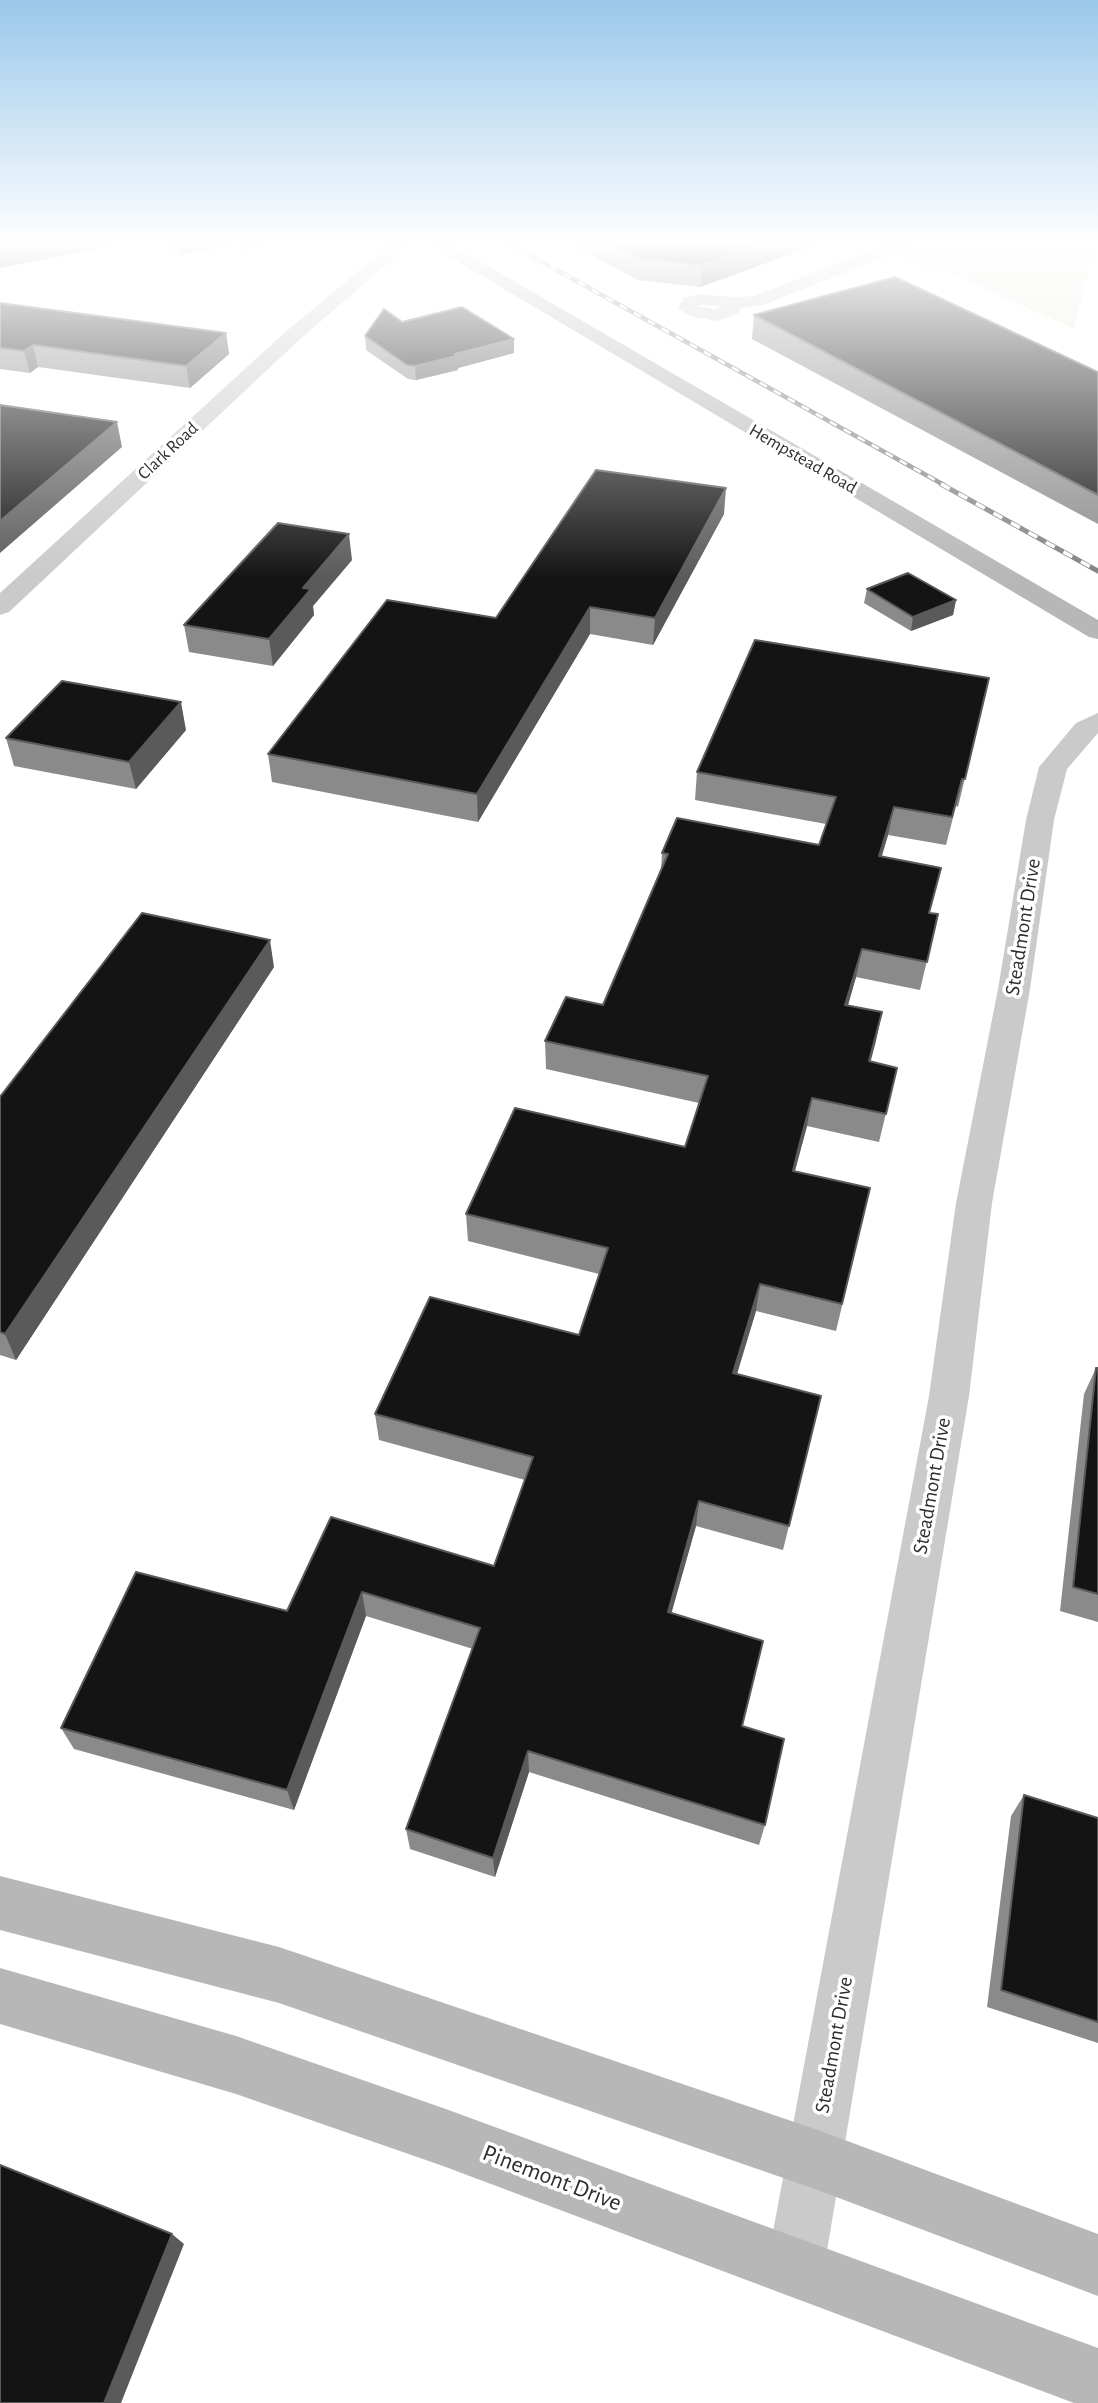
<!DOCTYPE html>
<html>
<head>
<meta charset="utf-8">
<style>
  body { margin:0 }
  canvas { display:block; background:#fff }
</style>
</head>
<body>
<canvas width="1098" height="2403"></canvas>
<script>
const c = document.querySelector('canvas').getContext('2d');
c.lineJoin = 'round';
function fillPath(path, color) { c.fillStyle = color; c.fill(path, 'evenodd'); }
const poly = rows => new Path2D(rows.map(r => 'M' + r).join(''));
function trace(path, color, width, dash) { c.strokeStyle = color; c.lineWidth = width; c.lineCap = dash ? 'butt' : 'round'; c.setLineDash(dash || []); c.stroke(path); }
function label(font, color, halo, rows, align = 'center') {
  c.font = font + ' "Alegreya Sans",sans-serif'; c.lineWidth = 7; c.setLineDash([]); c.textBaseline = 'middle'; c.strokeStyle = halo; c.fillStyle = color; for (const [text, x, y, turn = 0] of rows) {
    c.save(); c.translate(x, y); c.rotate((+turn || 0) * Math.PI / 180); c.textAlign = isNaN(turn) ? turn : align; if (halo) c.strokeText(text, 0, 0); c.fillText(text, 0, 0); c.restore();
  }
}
const green = poly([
  [916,243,1095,243,1074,329,947,271,938,273,894,255]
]);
const minor = poly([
  [889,243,911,243,909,247,763,305,742,308,738,313,723,319,716,321,690,316,678,308,683,298,699,294,733,297,754,296,889,243],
  [700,305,721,306,722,306,715,309,697,306,700,305],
  [1098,713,1098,733,1067,769,1054,820,1030,989,992,1203,969,1396,824,2269,816,2290,795,2298,774,2290,766,2269,929,1396,956,1203,998,989,1026,820,1039,767,1076,723,1098,713]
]);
const tertiary = poly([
  [392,243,411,243,297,342,9,612,0,615,0,593,283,334,392,243]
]);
const secondary = poly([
  [427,243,448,243,1098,620,1098,639,1089,637,427,243],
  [0,1876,279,1947,815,2129,1098,2234,1098,2296,815,2189,279,2003,0,1930,0,1876],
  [0,1968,236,2036,443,2108,1098,2348,1098,2403,1074,2403,443,2166,236,2094,0,2024,0,1968]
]);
const railFar1 = poly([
  [508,243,944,485]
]);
const rail = poly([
  [941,484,1098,571]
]);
const wall = poly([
  [163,243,276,243,244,250,234,244,182,255],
  [568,243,816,243,802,250,700,287,638,280],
  [0,303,226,333,229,354,190,388,38,367,30,373,0,369],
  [754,315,1098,372,1098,524,752,339],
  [402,322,514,353,458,368,458,370,416,380,408,379,366,350,365,336],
  [724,514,653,645,590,634,478,822,272,782,268,754,496,618],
  [352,560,313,606,314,615,273,666,189,652,184,625],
  [867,589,956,600,953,615,911,631,864,603],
  [989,678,958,807,956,806,946,845,888,835,882,856,930,913,938,914,920,990,856,977,848,1005,882,1012,870,1062,897,1068,879,1142,807,1126,795,1171,870,1188,836,1331,756,1311,737,1374,821,1396,783,1550,696,1526,671,1613,742,1726,765,1825,759,1845,529,1772,495,1877,410,1849,406,1829,473,1649,366,1616,294,1810,74,1749,61,1728,287,1611,331,1517,494,1566,525,1480,379,1440,375,1414,579,1335,599,1274,468,1241,466,1214,685,1147,699,1103,546,1069,545,1041,603,1005,661,871,662,853,819,845,826,824,695,800,697,772],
  [186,730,136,789,14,766,6,738],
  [274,967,16,1360,0,1355,0,1097],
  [1096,1368,1098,1368,1098,1622,1060,1611,1084,1394],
  [1024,1795,1098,1818,1098,2043,987,2007,1011,1816]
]);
const shadedWall = poly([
  [22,243,126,243,0,268,0,247],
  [180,243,234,243,234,244,182,255],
  [243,243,276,243,244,250],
  [764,243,816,243,802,250,700,287,702,265],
  [226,333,229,354,190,388,186,366],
  [514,339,514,353,458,368,458,370,416,380,415,366,455,354],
  [33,345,38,367,30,373,24,351],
  [117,422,122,447,0,553,0,521],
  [726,488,724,514,653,645,655,618],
  [349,534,352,560,313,606,314,615,273,666,269,639,303,588],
  [956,600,953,615,911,631,913,617],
  [590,607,590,634,478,822,477,794],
  [181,702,186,730,136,789,129,762],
  [894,807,888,835,873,884,879,856],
  [270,940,274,967,16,1360,5,1334],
  [862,949,856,977,840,1033,845,1005],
  [882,1012,876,1041,863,1090,869,1061],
  [812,1098,807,1126,794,1174,793,1171,799,1146],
  [760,1284,756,1311,729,1400,733,1373],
  [699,1501,696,1526,665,1636,668,1612],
  [362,1592,366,1616,294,1810,287,1790],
  [528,1751,529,1772,495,1877,493,1858],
  [172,2234,184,2244,121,2403,104,2403]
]);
const building = poly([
  [0,243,22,243,0,247,0,243],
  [610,243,764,243,702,265,639,258,610,243],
  [895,277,1098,372,1098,495,754,315,895,277],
  [0,303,226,333,186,366,33,345,24,351,0,348,0,303],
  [462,307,514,339,455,354,457,356,415,366,407,365,365,336,384,309,402,322,462,307],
  [0,405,117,422,0,521,0,405],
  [596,470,726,488,655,618,590,607,477,794,268,754,387,600,496,618,596,470],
  [278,523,349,534,303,588,311,589,269,639,184,625,278,523],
  [908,573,956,600,913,617,867,589,908,573],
  [755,640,989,678,965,779,962,779,952,817,894,807,879,856,941,868,929,913,938,914,927,962,862,949,845,1005,882,1012,869,1061,897,1068,886,1114,812,1098,799,1146,793,1171,870,1188,842,1304,760,1284,733,1373,821,1396,789,1526,699,1501,668,1612,763,1641,742,1726,784,1739,765,1825,528,1751,493,1858,406,1829,480,1628,362,1592,287,1790,61,1728,136,1572,287,1611,331,1517,494,1566,533,1457,375,1414,430,1297,579,1335,608,1248,466,1214,515,1108,685,1147,708,1076,545,1041,566,997,603,1005,668,854,662,853,677,818,819,845,836,797,697,772,755,640],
  [62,681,181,702,129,762,6,738,62,681],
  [142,913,270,940,5,1334,0,1332,0,1097,142,913],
  [1096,1368,1098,1368,1098,1594,1073,1587,1096,1368],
  [1024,1795,1098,1818,1098,2022,1001,1990,1024,1795],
  [0,2165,172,2234,104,2403,0,2403,0,2165]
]);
const farStreetnames = [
  ["Clark Road",168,451,-43],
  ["Hempstead Road",803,459,30]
];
const streetNames = [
  ["Steadmont Drive",1023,927,-81],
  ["Steadmont Drive",932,1486,-80],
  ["Steadmont Drive",834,2045,-80]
];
const nearStreetnames = [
  ["Pinemont Drive",552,2178,21]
];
fillPath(green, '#e7ebda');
fillPath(minor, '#cacaca');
fillPath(tertiary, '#cacaca');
fillPath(secondary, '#b7b7b7');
trace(railFar1, '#828282', 4.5);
trace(rail, '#828282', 5);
trace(railFar1, '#fff', 2.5, [8]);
trace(rail, '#fff', 3.5, [10]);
fillPath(wall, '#8a8a8a');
fillPath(shadedWall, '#5a5a5a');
fillPath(building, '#141414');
trace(building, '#5a5a5a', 2);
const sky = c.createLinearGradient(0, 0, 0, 579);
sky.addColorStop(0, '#9ac8ea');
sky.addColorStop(0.42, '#fff');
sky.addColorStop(1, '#ffffff00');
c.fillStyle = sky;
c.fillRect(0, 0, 1098, 579);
label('18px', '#2d2d2d', '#fff', farStreetnames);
label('21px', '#2d2d2d', '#fff', streetNames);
label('24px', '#2d2d2d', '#fff', nearStreetnames);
</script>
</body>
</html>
